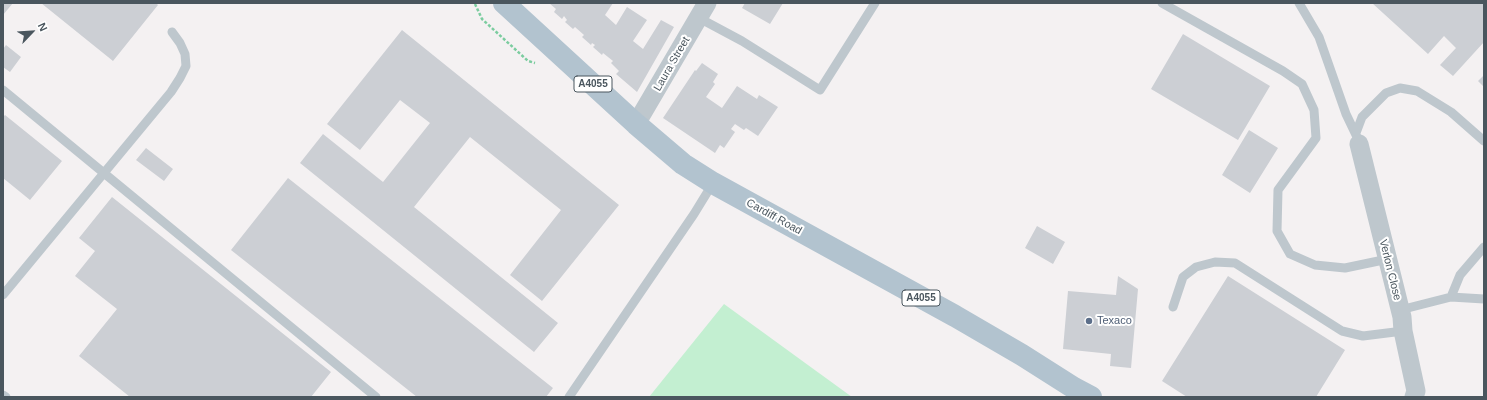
<!DOCTYPE html>
<html>
<head>
<meta charset="utf-8">
<style>
  body { margin:0 }
  #map { position:relative; width:1487px; height:400px; overflow:hidden; background:#f4f1f2; font-family:Helvetica,sans-serif }
  canvas { display:block }
  .frame { position:absolute; inset:0; border:4px solid #4a565e; pointer-events:none }
  .north { position:absolute; left:12px; top:12px; width:40px; height:40px; -webkit-text-stroke:3px #fff; paint-order:stroke; rotate:65deg; font-size:11px; font-weight:700; line-height:16px; text-align:center; color:#4a565e }
  .north::after { content:''; display:block; margin:auto; width:14px; height:18px; background:#4a565e; clip-path:polygon(50% 0,100% 100%,50% 72%,0 100%) }
</style>
</head>
<body>
<div id="map">
<canvas width="1487" height="400"></canvas>
<div class="frame"></div>
<div class="north">N</div>
</div>
<script>
const c = document.querySelector('canvas').getContext('2d');
c.lineJoin = 'round';
function fillPath(path, color) { c.fillStyle = color; c.fill(path, 'evenodd'); }
const poly = rows => new Path2D(rows.map(r => 'M' + r).join(''));
function trace(path, color, width, dash) { c.strokeStyle = color; c.lineWidth = width; c.lineCap = dash ? 'butt' : 'round'; c.setLineDash(dash || []); c.stroke(path); }
function label(font, color, halo, rows, align = 'center') {
  c.font = font + ' Helvetica,sans-serif'; c.lineWidth = 4; c.setLineDash([]); c.textBaseline = 'middle'; c.strokeStyle = halo; c.fillStyle = color; for (const [text, x, y, turn = 0] of rows) {
    c.save(); c.translate(x, y); c.rotate((+turn || 0) * Math.PI / 180); c.textAlign = isNaN(turn) ? turn : align; if (halo) c.strokeText(text, 0, 0); c.fillText(text, 0, 0); c.restore();
  }
}
const green = poly([
  [724,304,852,397,649,397]
]);
const building = poly([
  [3,3,13,3,3,15],
  [41,3,156,3,158,5,113,61],
  [549,3,613,3,605,15,616,25,627,7,647,20,633,41,643,49,661,20,674,27,637,92,616,74,619,71,611,63,613,61,603,53,602,55,593,47,595,45,592,43,591,45,582,37,584,35,575,27,573,29,565,22,567,20,564,16,562,19,554,12,556,9],
  [745,3,783,3,770,24,742,8],
  [1372,3,1484,3,1484,42,1453,76,1440,65,1456,48,1444,36,1428,54],
  [402,30,619,205,542,301,510,275,561,210,470,137,414,207,558,323,534,352,300,163,323,134,383,182,430,123,400,100,360,150,327,124],
  [1183,34,1270,86,1238,140,1151,89],
  [6,45,21,57,10,72,3,67,3,49],
  [702,63,718,74,713,82,715,84,706,97,722,108,737,86,757,99,759,95,778,107,758,136,746,128,744,130,735,124,731,129,735,132,724,148,720,145,715,153,663,118,695,70,696,71],
  [1484,75,1484,87,1478,81],
  [5,115,62,161,30,200,3,178,3,117],
  [1249,130,1278,148,1250,193,1222,175],
  [146,148,173,169,164,181,136,160],
  [288,178,553,388,546,397,417,397,231,250],
  [112,197,331,372,311,397,130,397,79,356,117,309,75,276,95,251,79,238],
  [1037,226,1065,242,1053,264,1025,248],
  [1118,276,1138,289,1131,368,1110,366,1111,354,1063,349,1068,291,1116,295],
  [1228,276,1345,350,1316,397,1187,397,1162,381]
]);
const path = poly([
  [475,4,482,19,528,61,535,63]
]);
const service = poly([
  [1162,3,1283,71,1302,84,1314,110,1316,138,1278,190,1277,231,1290,254,1315,265,1345,268,1388,259],
  [1299,3,1319,37,1346,114,1357,137],
  [699,18,742,41,820,90,875,3],
  [3,90,376,397],
  [1356,133,1362,117,1386,93,1400,88,1417,91,1451,112,1484,141],
  [3,295,171,92,180,78,186,66,185,54,180,43,172,32],
  [1451,297,1484,299],
  [1173,307,1183,277,1196,267,1215,262,1235,263,1342,331,1363,336,1403,331],
  [1400,310,1451,297,1460,275,1484,247],
  [3,395,6,397],
  [569,397,694,214,713,183]
]);
const minor = poly([
  [636,124,707,3],
  [1359,144,1402,317,1403,331,1416,391,1414,397]
]);
const primary = poly([
  [504,3,636,124,683,164,713,183,955,316,1022,355,1074,388,1091,397]
]);
const markers = [
  [1089,321,4,"#5c6f8a"]
];
const shields = [
  [593,84,38],
  [921,298,38]
];
const shieldNames = [
  ["A4055",593,84],
  ["A4055",921,298]
];
const streetNames = [
  ["Laura Street",672,64,-60],
  ["Cardiff Road",774,217,29],
  ["Verlon Close",1390,270,76]
];
const serviceNames = [
  ["Texaco",1097,321]
];
fillPath(green, '#c3efd1');
fillPath(building, '#cccfd4');
trace(path, '#7bcc9f', 2.5, [3, 2]);
trace(service, '#bec7cd', 9);
trace(minor, '#bec7cd', 19);
trace(primary, '#b2c3cf', 22);
for (const [x, y, r, color] of markers) { const dot = new Path2D(); dot.arc(x, y, r, 0, 2 * Math.PI); c.fillStyle = color; c.fill(dot); trace(dot, '#fff', 1.5); }
for (const [x, y, w] of shields) { const box = new Path2D(); box.roundRect(x - w / 2, y - 8, w, 16, 3); c.fillStyle = '#fff'; c.fill(box); trace(box, '#4a565e', 1); }
label('bold 10px', '#4a565e', null, shieldNames);
label('11px', '#4a565e', '#fff', streetNames);
label('11px', '#4e5e75', '#fff', serviceNames, 'left');
</script>
</body>
</html>
